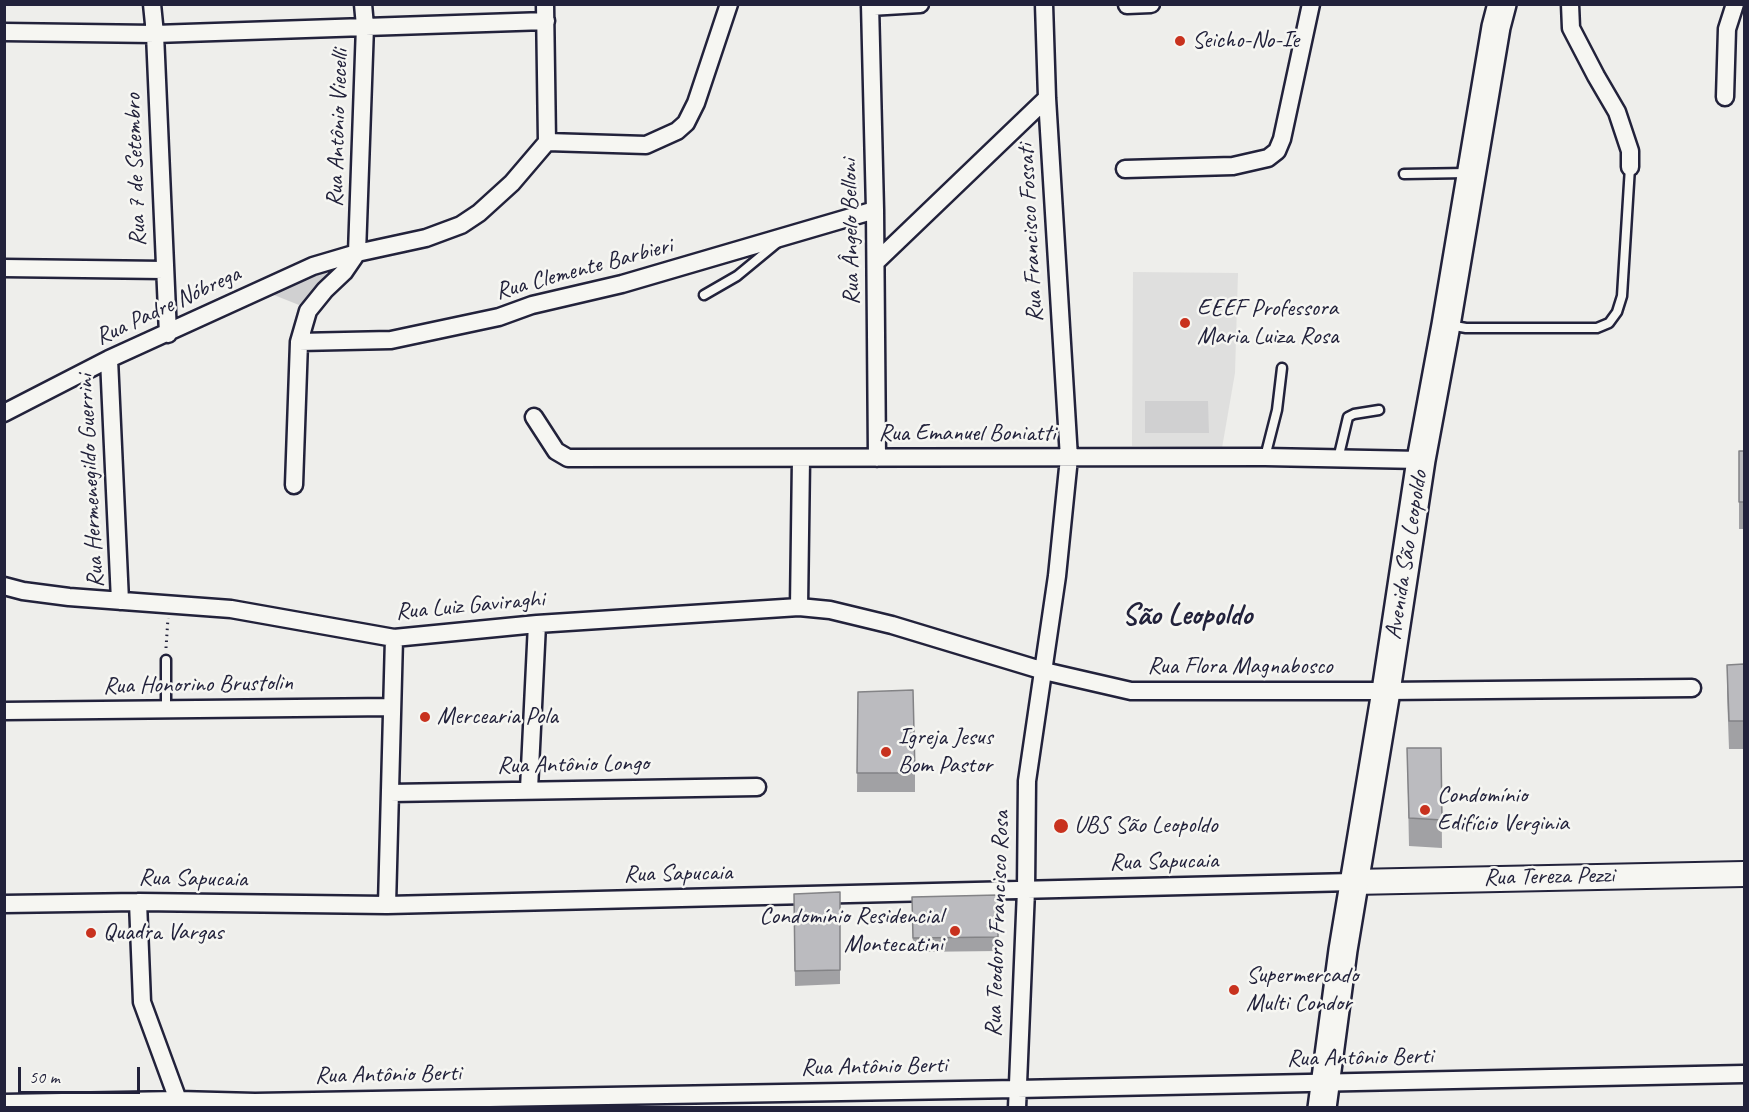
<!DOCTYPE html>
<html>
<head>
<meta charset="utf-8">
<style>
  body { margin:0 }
  #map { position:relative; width:1749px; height:1112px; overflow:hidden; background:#eeeeeb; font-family:Caveat,sans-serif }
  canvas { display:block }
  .frame { position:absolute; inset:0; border:6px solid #22223b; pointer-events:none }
  .scale { position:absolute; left:18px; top:1067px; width:122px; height:27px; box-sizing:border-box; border:3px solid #22223b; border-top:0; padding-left:8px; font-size:18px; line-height:21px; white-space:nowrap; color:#22223b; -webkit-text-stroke:4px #f6f6f2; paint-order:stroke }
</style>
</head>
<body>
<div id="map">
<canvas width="1749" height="1112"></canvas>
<div class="frame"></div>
<div class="scale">50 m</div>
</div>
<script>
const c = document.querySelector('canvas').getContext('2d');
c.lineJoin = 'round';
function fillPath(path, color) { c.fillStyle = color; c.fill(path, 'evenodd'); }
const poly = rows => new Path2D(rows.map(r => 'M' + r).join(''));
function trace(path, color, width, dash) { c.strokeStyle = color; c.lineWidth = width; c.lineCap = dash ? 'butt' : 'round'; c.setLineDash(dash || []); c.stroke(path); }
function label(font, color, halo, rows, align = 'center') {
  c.font = font + ' Caveat,sans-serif'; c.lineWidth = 5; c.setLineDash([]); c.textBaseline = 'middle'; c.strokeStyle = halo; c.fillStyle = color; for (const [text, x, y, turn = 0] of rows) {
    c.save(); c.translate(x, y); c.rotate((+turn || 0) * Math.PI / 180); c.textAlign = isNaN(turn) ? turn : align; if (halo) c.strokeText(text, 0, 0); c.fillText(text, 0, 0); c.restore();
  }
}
const built = poly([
  [1133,272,1238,273,1235,373,1222,448,1132,446]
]);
const green = poly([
  [340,262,299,305,274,295,321,267],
  [1145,401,1208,401,1209,433,1145,433]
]);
const path = poly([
  [166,648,168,618]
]);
const lane = poly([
  [1404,174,1467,173],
  [704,295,737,276,777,243],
  [1449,325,1466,328,1597,328,1609,323,1617,312,1622,296,1630,167],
  [1265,457,1277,410,1282,368],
  [1338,459,1348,417,1354,414,1379,410],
  [166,709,166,660]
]);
const street = poly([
  [152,4,155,34,168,334],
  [870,4,875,210,877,458],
  [1570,4,1571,28,1596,76,1617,112,1630,151,1630,167],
  [1127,5,1151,4],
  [870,7,920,4],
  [4,32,155,34,546,21],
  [1725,97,1727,29,1735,4],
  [547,142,646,145,677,131,686,123,696,103,729,4],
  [1125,169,1233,166,1268,158,1277,151,1282,139,1311,4],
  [876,262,1047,98],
  [4,268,164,270],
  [299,342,391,340,499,317,532,305,622,284,875,210],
  [109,359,120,601],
  [4,413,109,359,313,266,357,253,426,238,461,225,479,213,512,183,547,142,545,4],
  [534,417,556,451,568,458,1265,457,1421,460],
  [294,485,299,342,308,311,325,290,344,272,357,253,365,26,363,4],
  [4,586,23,591,69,597,231,609,394,638,537,624,799,607,830,610,892,625,1044,671,1131,691,1386,691,1692,688],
  [799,607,801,459],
  [4,711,392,707],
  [529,789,537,624],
  [390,793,757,787],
  [138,902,142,1002,178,1100],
  [4,904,138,902,387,905,1353,882],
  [387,905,394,638],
  [4,1103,178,1100,255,1102,1017,1089,1744,1074],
  [1017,1108,1026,890,1027,781,1057,576,1069,458,1047,98,1044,4]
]);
const secondary = poly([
  [1353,882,1744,874]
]);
const primary = poly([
  [1322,1108,1343,950,1386,691,1421,460,1446,325,1496,27,1502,4]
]);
const wall = poly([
  [1739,451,1744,451,1744,529,1739,529],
  [1744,664,1744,749,1729,749,1727,692,1727,665],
  [858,692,915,773,915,792,857,792],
  [1407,748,1441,748,1442,848,1409,846],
  [840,892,840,984,795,986,794,894],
  [998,895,998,951,913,952,912,897]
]);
const building = poly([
  [1739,451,1744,451,1744,502,1739,502,1739,451],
  [1744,664,1744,721,1729,721,1727,665,1744,664],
  [913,690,915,773,857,773,858,692,913,690],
  [1407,748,1441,748,1442,820,1409,818,1407,748],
  [840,892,840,970,795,971,794,894,840,892],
  [998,895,998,937,913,938,912,897,998,895]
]);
const markers = [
  [1180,41,6,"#c8321e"],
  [1185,323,6,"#c8321e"],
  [425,717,6,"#c8321e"],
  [886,752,6,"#c8321e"],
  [1425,810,6,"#c8321e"],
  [1061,826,8,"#c8321e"],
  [955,931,6,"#c8321e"],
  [91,933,6,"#c8321e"],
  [1234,990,6,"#c8321e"]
];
const poiNames = [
  ["Seicho-No-Ie",1192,41],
  ["EEEF Professora",1197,309],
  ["Maria Luiza Rosa",1197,337],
  ["Mercearia Pola",437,717],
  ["Igreja Jesus",898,738],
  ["Bom Pastor",898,766],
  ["Condomínio",1437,796],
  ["Edifício Verginia",1437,824],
  ["UBS São Leopoldo",1074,826],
  ["Condomínio Residencial",943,917,"right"],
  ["Montecatini",943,945,"right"],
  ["Quadra Vargas",103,933],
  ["Supermercado",1246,976],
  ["Multi Condor",1246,1004]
];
const streetNames = [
  ["Rua Antônio Viecelli",338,128,-88],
  ["Rua 7 de Setembro",136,170,-92],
  ["Rua Ângelo Belloni",851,232,-91],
  ["Rua Francisco Fossati",1031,233,-93],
  ["Rua Clemente Barbieri",584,269,-15],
  ["Rua Padre Nóbrega",168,306,-25],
  ["Rua Emanuel Boniatti",967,434],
  ["Rua Hermenegildo Guerrini",91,481,-93],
  ["Avenida São Leopoldo",1407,555,-81],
  ["Rua Luiz Gaviraghi",470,606,-5],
  ["Rua Flora Magnabosco",1240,667],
  ["Rua Honorino Brustolin",198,685,-1],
  ["Rua Antônio Longo",573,765,-1],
  ["Rua Sapucaia",1164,862,-1],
  ["Rua Sapucaia",678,874,-1],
  ["Rua Tereza Pezzi",1549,877,-1],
  ["Rua Sapucaia",193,879,1],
  ["Rua Teodoro Francisco Rosa",998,924,-88],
  ["Rua Antônio Berti",1360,1058,-1],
  ["Rua Antônio Berti",874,1067,-1],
  ["Rua Antônio Berti",388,1075,-1]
];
const districtNames = [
  ["São Leopoldo",1187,616]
];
fillPath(built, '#dfdfde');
fillPath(green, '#d0d0d1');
trace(lane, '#22223b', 13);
trace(street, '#22223b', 21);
trace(secondary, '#22223b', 28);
trace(primary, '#22223b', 32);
trace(path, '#22223b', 3, [1.5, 4.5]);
trace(lane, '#f6f6f2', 8);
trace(street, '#f6f6f2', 16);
trace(secondary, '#f6f6f2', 24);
trace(primary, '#f6f6f2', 27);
fillPath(wall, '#a1a1a4');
fillPath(building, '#bbbbbf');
trace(building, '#838386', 1.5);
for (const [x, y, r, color] of markers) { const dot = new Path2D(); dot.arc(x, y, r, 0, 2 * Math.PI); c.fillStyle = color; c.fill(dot); trace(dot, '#f6f6f2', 2); }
label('24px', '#22223b', '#f6f6f2', poiNames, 'left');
label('24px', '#22223b', '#f6f6f2', streetNames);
label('bold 30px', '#22223b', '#f6f6f2', districtNames);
</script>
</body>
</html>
